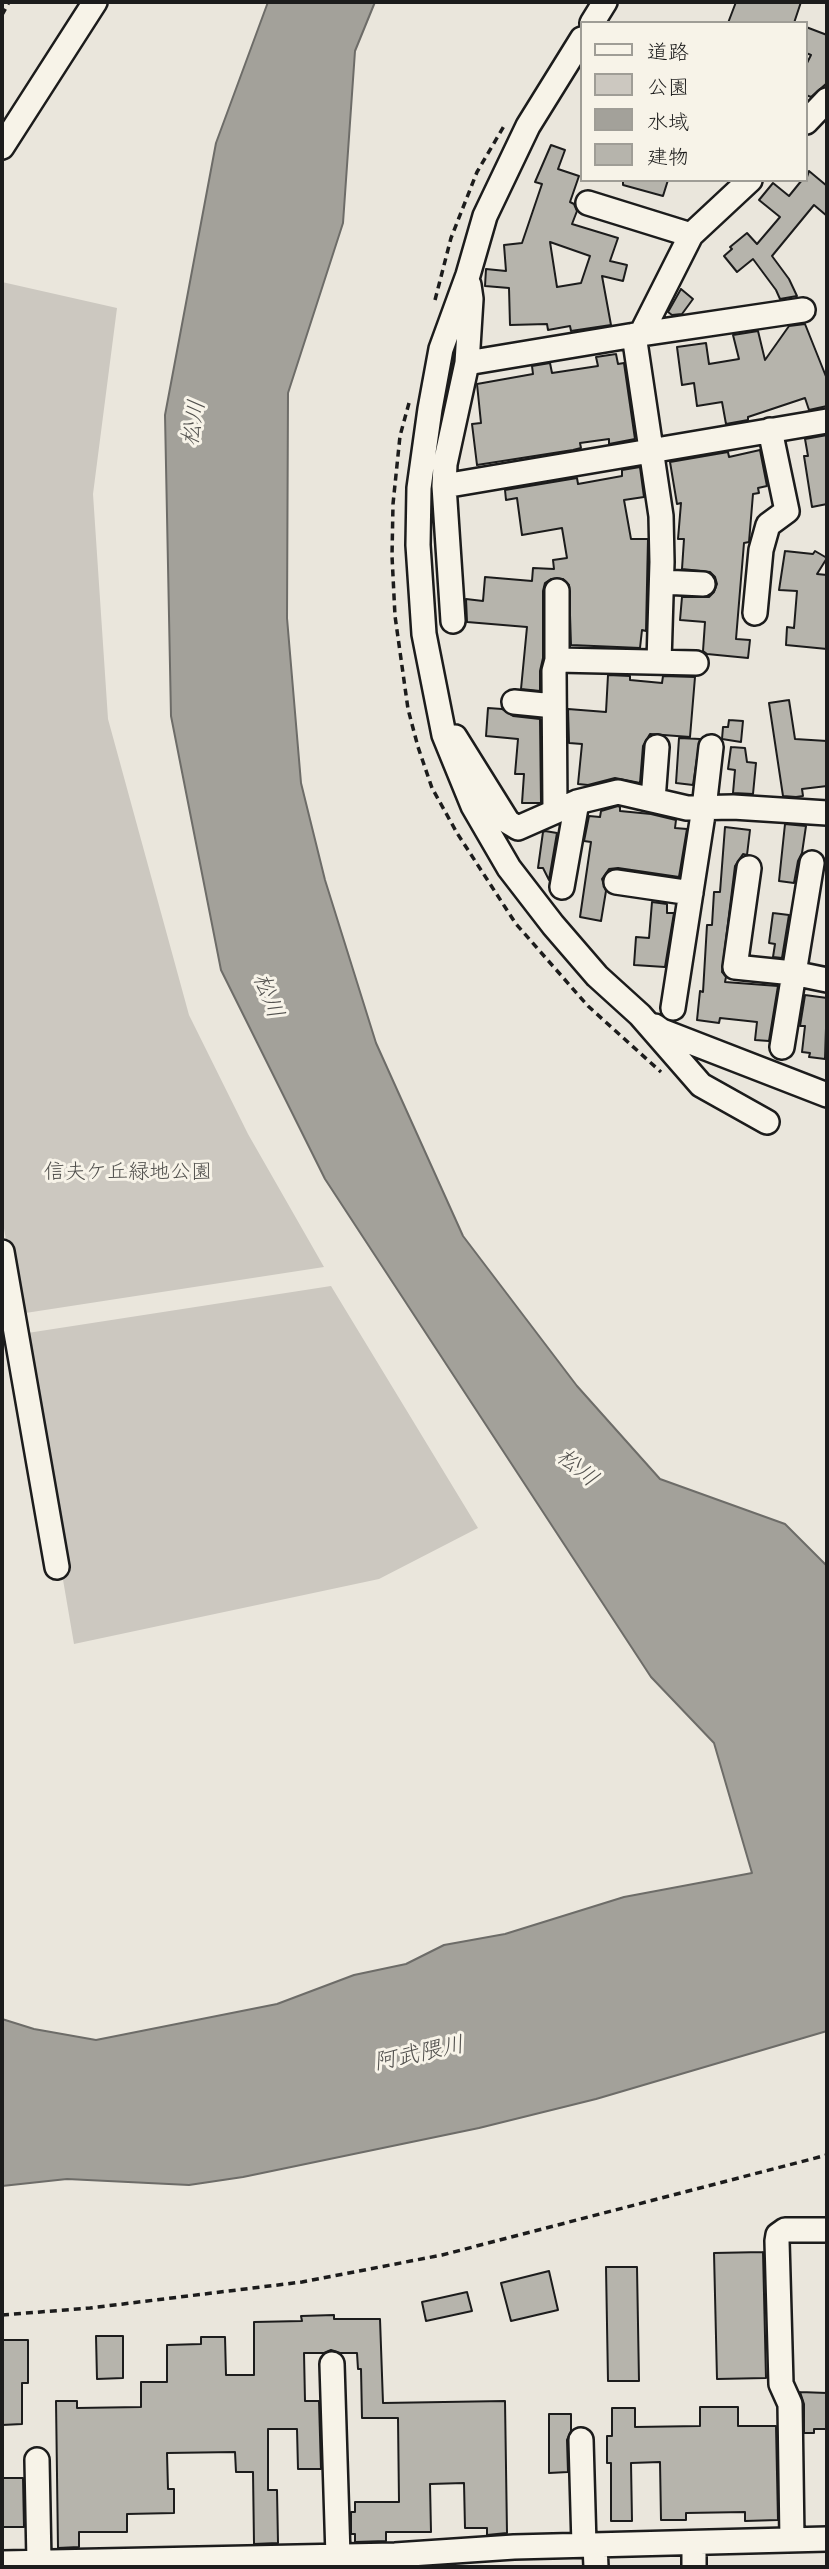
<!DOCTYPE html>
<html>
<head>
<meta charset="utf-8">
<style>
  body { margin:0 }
  #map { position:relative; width:829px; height:2569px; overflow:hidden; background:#eae6dc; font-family:"Playpen Sans","Klee One",sans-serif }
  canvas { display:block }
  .frame { position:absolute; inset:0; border:4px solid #1c1c1c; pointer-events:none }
  .legend { position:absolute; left:580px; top:21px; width:228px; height:161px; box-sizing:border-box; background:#f7f3e8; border:2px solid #9f9d96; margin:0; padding:9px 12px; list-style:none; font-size:21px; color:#1c1c1c }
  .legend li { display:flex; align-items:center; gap:14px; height:35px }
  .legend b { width:35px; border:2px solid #9f9d96 }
</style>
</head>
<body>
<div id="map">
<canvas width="829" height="2569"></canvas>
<div class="frame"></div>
<ul class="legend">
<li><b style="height:9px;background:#f7f3e8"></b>道路</li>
<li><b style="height:19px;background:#ccc8c0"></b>公園</li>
<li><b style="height:19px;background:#a3a19a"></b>水域</li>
<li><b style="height:19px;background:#b6b4ac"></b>建物</li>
</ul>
</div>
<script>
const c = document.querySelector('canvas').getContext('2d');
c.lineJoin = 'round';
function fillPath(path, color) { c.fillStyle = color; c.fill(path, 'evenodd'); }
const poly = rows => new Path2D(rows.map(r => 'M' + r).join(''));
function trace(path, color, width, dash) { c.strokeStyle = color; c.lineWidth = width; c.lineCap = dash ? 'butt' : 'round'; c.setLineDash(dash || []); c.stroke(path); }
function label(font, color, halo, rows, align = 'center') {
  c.font = font + ' "Playpen Sans","Klee One",sans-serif'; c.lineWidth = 6; c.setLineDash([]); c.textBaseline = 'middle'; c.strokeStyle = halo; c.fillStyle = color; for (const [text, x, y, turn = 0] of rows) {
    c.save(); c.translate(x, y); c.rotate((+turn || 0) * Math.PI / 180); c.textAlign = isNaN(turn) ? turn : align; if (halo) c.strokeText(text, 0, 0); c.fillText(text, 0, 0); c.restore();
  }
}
const green = poly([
  [2,282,117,308,93,494,108,719,189,1015,248,1134,324,1267,19,1314,2,1217],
  [331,1286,478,1528,379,1579,74,1644,21,1334]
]);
const water = poly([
  [268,2,375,2,355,51,343,223,288,393,287,618,301,783,325,880,376,1043,463,1236,577,1386,660,1479,785,1524,827,1566,827,2031,596,2099,479,2128,243,2177,189,2185,67,2179,2,2186,2,2019,34,2029,96,2040,277,2004,354,1975,406,1964,444,1945,505,1934,624,1897,752,1873,714,1743,651,1677,325,1179,221,970,171,716,165,415,216,143,268,2]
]);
const building = poly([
  [736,2,801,2,794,23,728,23,736,2],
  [806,27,827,35,827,83,811,97,806,95,806,65,811,55,806,53,806,27],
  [551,145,565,150,558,169,579,176,570,202,574,204,577,211,572,224,618,238,610,261,627,265,623,281,602,276,611,325,571,331,570,326,548,330,547,324,510,325,509,288,485,286,486,269,506,271,504,245,522,243,542,184,535,182,551,145],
  [550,242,590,256,581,283,557,287,550,242],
  [809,171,827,186,827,216,814,205,772,256,789,279,797,296,780,299,776,290,753,259,737,272,724,256,732,249,730,247,747,233,757,244,780,217,759,200,773,183,789,196,802,180,806,180,809,171],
  [623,180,668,180,663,196,623,185,623,180],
  [681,289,693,299,682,314,672,315,668,312,681,289],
  [805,324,827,379,827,406,809,410,805,398,748,417,748,420,726,424,722,402,697,406,694,383,682,385,677,347,706,343,709,364,739,359,733,335,758,331,765,360,789,326,805,324],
  [616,354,618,364,624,363,635,439,609,444,609,439,580,443,581,448,573,450,477,465,472,424,481,423,477,384,533,374,532,366,550,363,552,373,598,366,596,357,616,354],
  [827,435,827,504,812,507,804,456,808,456,805,439,827,435],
  [760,450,767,486,758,488,759,493,753,494,749,542,744,543,736,639,750,640,748,658,707,654,703,651,705,622,680,620,682,597,709,597,714,592,717,584,715,577,710,572,682,569,684,539,678,539,681,503,677,504,670,462,728,452,729,457,760,450],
  [640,467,644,497,624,500,631,539,648,539,646,631,642,630,640,648,571,645,569,585,563,579,551,579,545,583,543,591,543,658,540,671,540,691,521,689,527,627,467,622,466,599,483,601,485,577,532,581,533,568,554,569,553,560,567,558,562,528,522,535,517,498,506,500,505,490,577,478,578,484,622,476,622,470,640,467],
  [785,551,813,554,815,551,827,558,817,574,827,575,827,649,786,645,787,627,794,628,797,591,779,590,785,551],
  [608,675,630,676,630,680,662,683,663,676,695,677,690,737,650,734,643,746,640,783,615,778,588,785,578,784,582,744,569,743,568,709,606,712,608,675],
  [789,700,795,739,827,741,827,786,802,789,803,796,796,797,783,796,769,703,789,700],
  [488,708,502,709,513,716,540,719,541,803,522,803,524,774,515,774,518,739,486,736,488,708],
  [729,720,743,721,741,742,722,739,723,727,728,727,729,720],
  [679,738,700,739,693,785,676,783,679,738],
  [731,747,745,748,747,762,756,763,753,794,733,793,735,770,728,769,731,747],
  [618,806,620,807,620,811,651,814,676,820,675,828,687,829,679,877,618,868,609,869,602,879,606,891,601,921,580,917,591,842,584,841,589,816,600,817,601,811,618,806],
  [785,824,806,826,802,853,798,861,794,883,779,881,785,824],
  [725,827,750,830,747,855,743,854,735,866,722,972,726,977,725,982,778,986,769,1041,755,1040,757,1022,720,1018,719,1023,697,1020,700,991,703,992,707,925,712,925,714,892,720,892,725,827],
  [545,831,557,833,549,880,543,868,538,868,543,832,545,831],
  [652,902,667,904,667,913,674,913,665,967,634,965,636,937,649,938,652,902],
  [773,913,789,915,782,958,773,957,775,944,769,943,773,913],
  [805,995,827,998,825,1059,809,1057,810,1053,802,1052,805,1026,800,1026,805,995],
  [763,2252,766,2378,717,2379,714,2253,763,2252],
  [606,2267,637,2267,639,2381,608,2381,606,2267],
  [549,2271,558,2310,511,2321,501,2283,549,2271],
  [467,2292,472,2311,426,2321,422,2302,467,2292],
  [334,2315,334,2319,380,2319,383,2403,505,2401,507,2533,487,2535,487,2528,465,2528,464,2483,430,2484,431,2532,386,2532,386,2541,355,2542,355,2534,351,2534,351,2512,355,2512,355,2502,399,2502,398,2418,362,2418,361,2369,358,2369,357,2353,340,2353,331,2350,324,2353,304,2353,305,2401,319,2401,321,2469,298,2469,297,2429,268,2429,268,2490,277,2490,278,2543,254,2544,253,2472,236,2472,235,2452,167,2453,168,2489,174,2489,174,2513,127,2514,127,2532,79,2532,79,2547,58,2548,56,2401,77,2401,77,2408,141,2407,141,2382,167,2382,167,2345,201,2344,201,2337,225,2337,226,2375,254,2375,254,2322,302,2321,301,2316,334,2315],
  [96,2336,123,2336,123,2378,97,2379,96,2336],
  [2,2340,28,2340,28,2383,22,2383,22,2424,2,2425,2,2340],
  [800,2392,827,2393,827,2429,814,2429,814,2433,804,2433,804,2404,800,2392],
  [700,2407,738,2407,738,2426,776,2426,778,2520,745,2521,745,2512,686,2513,686,2520,661,2520,660,2462,631,2463,632,2521,611,2521,611,2463,607,2463,607,2436,612,2436,612,2408,635,2408,635,2427,700,2426,700,2407],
  [549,2414,571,2414,571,2431,567,2440,568,2472,549,2473,549,2414],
  [2,2478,23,2478,24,2527,3,2527,2,2478]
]);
const path = poly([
  [2,15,9,2],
  [435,300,451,238,477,172,504,126],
  [409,403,400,436,393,504,392,556,395,616,408,709,418,747,432,788,457,833,516,924,588,1006,661,1072],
  [2,2315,90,2308,302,2282,442,2255,827,2155]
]);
const minor = poly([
  [592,23,605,2],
  [582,39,528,126,485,216,468,275,441,349,430,409,419,488,418,545,424,634,444,735,473,806,509,868,553,925,597,976,640,1015,701,1085,767,1122],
  [806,122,827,100],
  [2,147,95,2],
  [588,203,691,235],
  [469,285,471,299,467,363,445,464,444,486,827,421],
  [641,334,691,235,750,180],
  [634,335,661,516,662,562,659,662],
  [467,363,641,334,803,310],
  [444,486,453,621],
  [662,582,703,584],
  [755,613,761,550,768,525,787,511,770,430],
  [557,660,696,663],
  [514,702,554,706],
  [455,737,508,822,518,828,577,802,618,792,687,808,733,807,827,813],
  [653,800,657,747],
  [555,811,554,671,557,660,557,591],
  [749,868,735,967,793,973,827,980],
  [616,882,691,893],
  [562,887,577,802],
  [673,1008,704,808,711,747],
  [655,1026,662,1031,827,1095],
  [782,1047,812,863],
  [2,1252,57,1567],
  [332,2364,338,2556],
  [581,2440,584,2545],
  [37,2460,39,2562],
  [792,2540,790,2404,781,2384,777,2241,778,2235,785,2230,827,2230],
  [694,2543,694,2567],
  [595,2545,596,2567],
  [2,2563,395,2555,514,2547,827,2539]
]);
const parkNames = [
  ["信夫ケ丘緑地公園",128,1172]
];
const waterNames = [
  ["松川",194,423,-80],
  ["松川",268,996,69],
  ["松川",577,1468,39],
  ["阿武隈川",419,2054,-12]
];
fillPath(green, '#ccc8c0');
fillPath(water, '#a3a19a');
trace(water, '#6d6c68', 2);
fillPath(building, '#b6b4ac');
trace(building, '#1c1c1c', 2);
trace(minor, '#1c1c1c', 28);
trace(path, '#1c1c1c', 3.5, [7, 5]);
trace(minor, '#f7f3e8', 23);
label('21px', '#51504d', '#f7f3e8', parkNames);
label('italic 23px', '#52514e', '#f7f3e8', waterNames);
</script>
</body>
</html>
